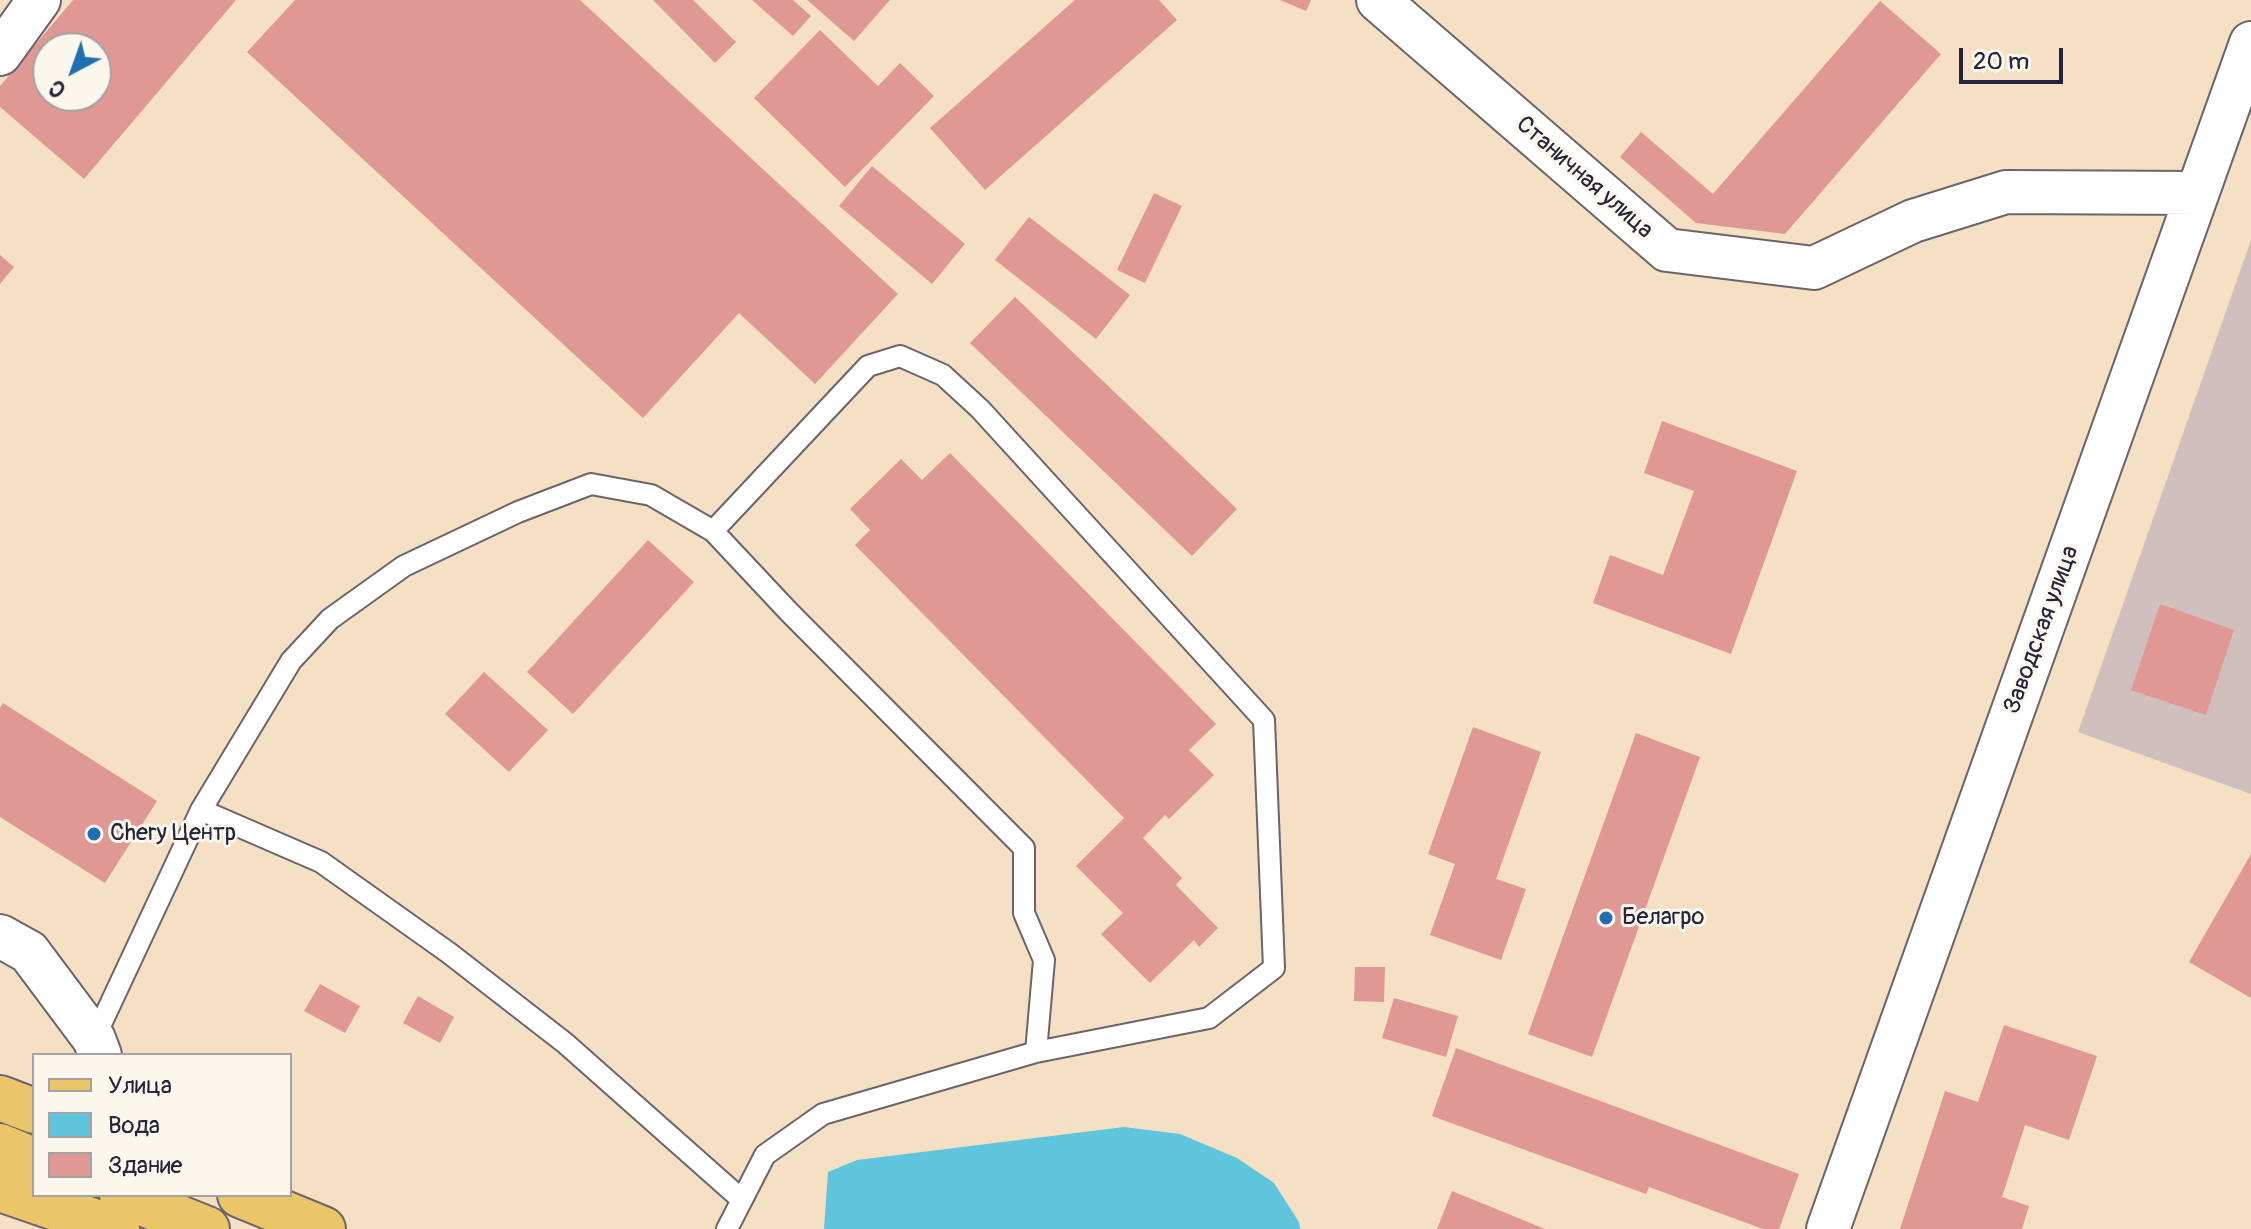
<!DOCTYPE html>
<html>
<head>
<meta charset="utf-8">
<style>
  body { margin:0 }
  #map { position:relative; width:2251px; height:1229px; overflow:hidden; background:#f5e0c4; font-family:Pangolin,sans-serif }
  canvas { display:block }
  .legend { position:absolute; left:32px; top:1053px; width:260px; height:144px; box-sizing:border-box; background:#fbf7ec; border:2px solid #a4a2a5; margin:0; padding:10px 14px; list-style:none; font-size:24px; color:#22223b }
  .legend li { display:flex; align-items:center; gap:16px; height:40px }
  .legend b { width:40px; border:2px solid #a4a2a5 }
  .north { position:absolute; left:32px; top:32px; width:80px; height:80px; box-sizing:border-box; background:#fbf7ec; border:2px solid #a4a2a5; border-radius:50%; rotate:221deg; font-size:22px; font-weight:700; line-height:32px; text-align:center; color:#22223b }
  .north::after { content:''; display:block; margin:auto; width:28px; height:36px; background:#1f6fb2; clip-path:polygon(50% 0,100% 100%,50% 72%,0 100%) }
  .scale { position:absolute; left:1959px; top:48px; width:104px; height:36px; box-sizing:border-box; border:4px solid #22223b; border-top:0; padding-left:10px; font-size:24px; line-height:28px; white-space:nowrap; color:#22223b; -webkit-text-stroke:6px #fbf7ec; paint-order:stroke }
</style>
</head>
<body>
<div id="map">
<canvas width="2251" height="1229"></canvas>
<ul class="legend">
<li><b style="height:10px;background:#ebc669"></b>Улица</li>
<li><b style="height:22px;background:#5fc5dc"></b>Вода</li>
<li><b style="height:22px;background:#e09895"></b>Здание</li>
</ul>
<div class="north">С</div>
<div class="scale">20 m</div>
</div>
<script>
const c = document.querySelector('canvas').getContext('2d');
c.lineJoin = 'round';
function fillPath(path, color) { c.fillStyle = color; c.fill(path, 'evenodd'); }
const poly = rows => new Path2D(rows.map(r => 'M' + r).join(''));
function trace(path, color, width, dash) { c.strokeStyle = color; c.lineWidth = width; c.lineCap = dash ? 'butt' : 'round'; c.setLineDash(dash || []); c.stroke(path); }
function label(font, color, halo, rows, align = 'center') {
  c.font = font + ' Pangolin,sans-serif'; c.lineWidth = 6; c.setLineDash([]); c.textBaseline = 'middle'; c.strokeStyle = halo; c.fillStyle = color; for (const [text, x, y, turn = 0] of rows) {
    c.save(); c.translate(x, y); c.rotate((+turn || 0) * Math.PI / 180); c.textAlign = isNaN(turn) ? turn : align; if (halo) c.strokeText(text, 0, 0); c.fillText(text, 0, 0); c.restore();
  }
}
const industrial = poly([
  [2251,240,2251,794,2078,732]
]);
const water = poly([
  [1124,1127,1180,1134,1237,1158,1274,1183,1299,1222,1300,1229,824,1229,828,1172,857,1160]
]);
const building = poly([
  [73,0,236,0,84,179,0,107,0,86],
  [48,48,96,48,96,96,48,96],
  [295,0,580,0,898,294,815,384,739,313,643,418,247,52],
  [653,0,693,0,736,42,715,63],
  [752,0,793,0,811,16,793,36],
  [807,0,890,0,854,41],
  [1075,0,1159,0,1177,20,985,190,930,128],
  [1280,0,1311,0,1306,11],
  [1880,1,1941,54,1785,234,1696,223,1620,157,1641,132,1713,194],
  [820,30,878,86,900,63,934,96,845,187,754,98],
  [872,166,965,244,932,284,839,206],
  [1154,193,1182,206,1145,283,1117,270],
  [1029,217,1130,295,1096,339,995,260],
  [0,255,14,267,0,284],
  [1015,297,1237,509,1192,556,970,343],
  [1662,421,1797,471,1731,654,1593,603,1610,555,1663,575,1694,491,1644,473],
  [950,453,1216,724,1189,750,1214,775,1169,819,1165,815,1143,838,1182,878,1176,885,1218,928,1199,947,1194,940,1150,983,1101,934,1123,913,1076,866,1124,818,855,545,870,530,850,509,901,459,922,480],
  [648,540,694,582,573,714,527,672],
  [2160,604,2234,630,2206,715,2131,690],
  [484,672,548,730,509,772,445,714],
  [3,703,157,801,105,883,0,817,0,708],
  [1473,727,1541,752,1496,879,1526,889,1501,960,1430,935,1455,864,1428,854],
  [1636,733,1700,757,1592,1057,1528,1034],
  [2251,854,2251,998,2189,962],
  [1355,967,1385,967,1384,1002,1354,1001],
  [320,984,360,1006,345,1033,304,1011],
  [418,996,454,1017,440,1043,403,1023],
  [1394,998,1458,1016,1446,1057,1382,1038],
  [2004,1025,2097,1056,2069,1140,2025,1125,2002,1197,2029,1206,2022,1229,1900,1229,1945,1091,1978,1102],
  [1456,1048,1799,1174,1779,1229,1763,1229,1649,1187,1646,1194,1432,1116],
  [1452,1191,1545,1229,1437,1229]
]);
const lane = poly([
  [713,531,868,366,900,356,943,375,980,409,1264,720,1274,968,1209,1018,1036,1052,823,1114,765,1155,727,1229],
  [201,810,321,862,449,953,565,1043,741,1199],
  [94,1039,201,810,291,661,330,619,404,566,518,512,591,484,651,495,713,531,789,612,1024,848,1024,913,1044,960,1036,1052]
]);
const street = poly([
  [1378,0,1667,250,1814,268,1913,221,2006,192,2197,193],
  [0,54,39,0],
  [0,936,29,952,94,1039,100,1055],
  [1828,1229,2251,43]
]);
const primary = poly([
  [0,1098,34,1111],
  [0,1146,34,1160],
  [0,1189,117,1229],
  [122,1195,207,1229],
  [240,1195,323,1229]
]);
const markers = [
  [94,834,8,"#1f6fb2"],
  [1606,918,8,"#1f6fb2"]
];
const streetNames = [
  ["Станичная улица",1584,178,41],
  ["Заводская улица",2042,630,-70]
];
const poiNames = [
  ["Chery Центр",110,834],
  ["Белагро",1622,918]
];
fillPath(industrial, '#d1bfbd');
fillPath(water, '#5fc5dc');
fillPath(building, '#e09895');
trace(lane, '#6c646b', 24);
trace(street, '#6c646b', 46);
trace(primary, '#6c646b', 48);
trace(lane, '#fff', 20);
trace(street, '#fff', 42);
trace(primary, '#ebc669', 44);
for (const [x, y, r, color] of markers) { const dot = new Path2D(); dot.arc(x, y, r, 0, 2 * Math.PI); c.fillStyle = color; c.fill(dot); trace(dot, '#fbf7ec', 3); }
label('24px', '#22223b', '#fbf7ec', streetNames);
label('24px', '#22223b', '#fbf7ec', poiNames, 'left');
</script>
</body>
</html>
